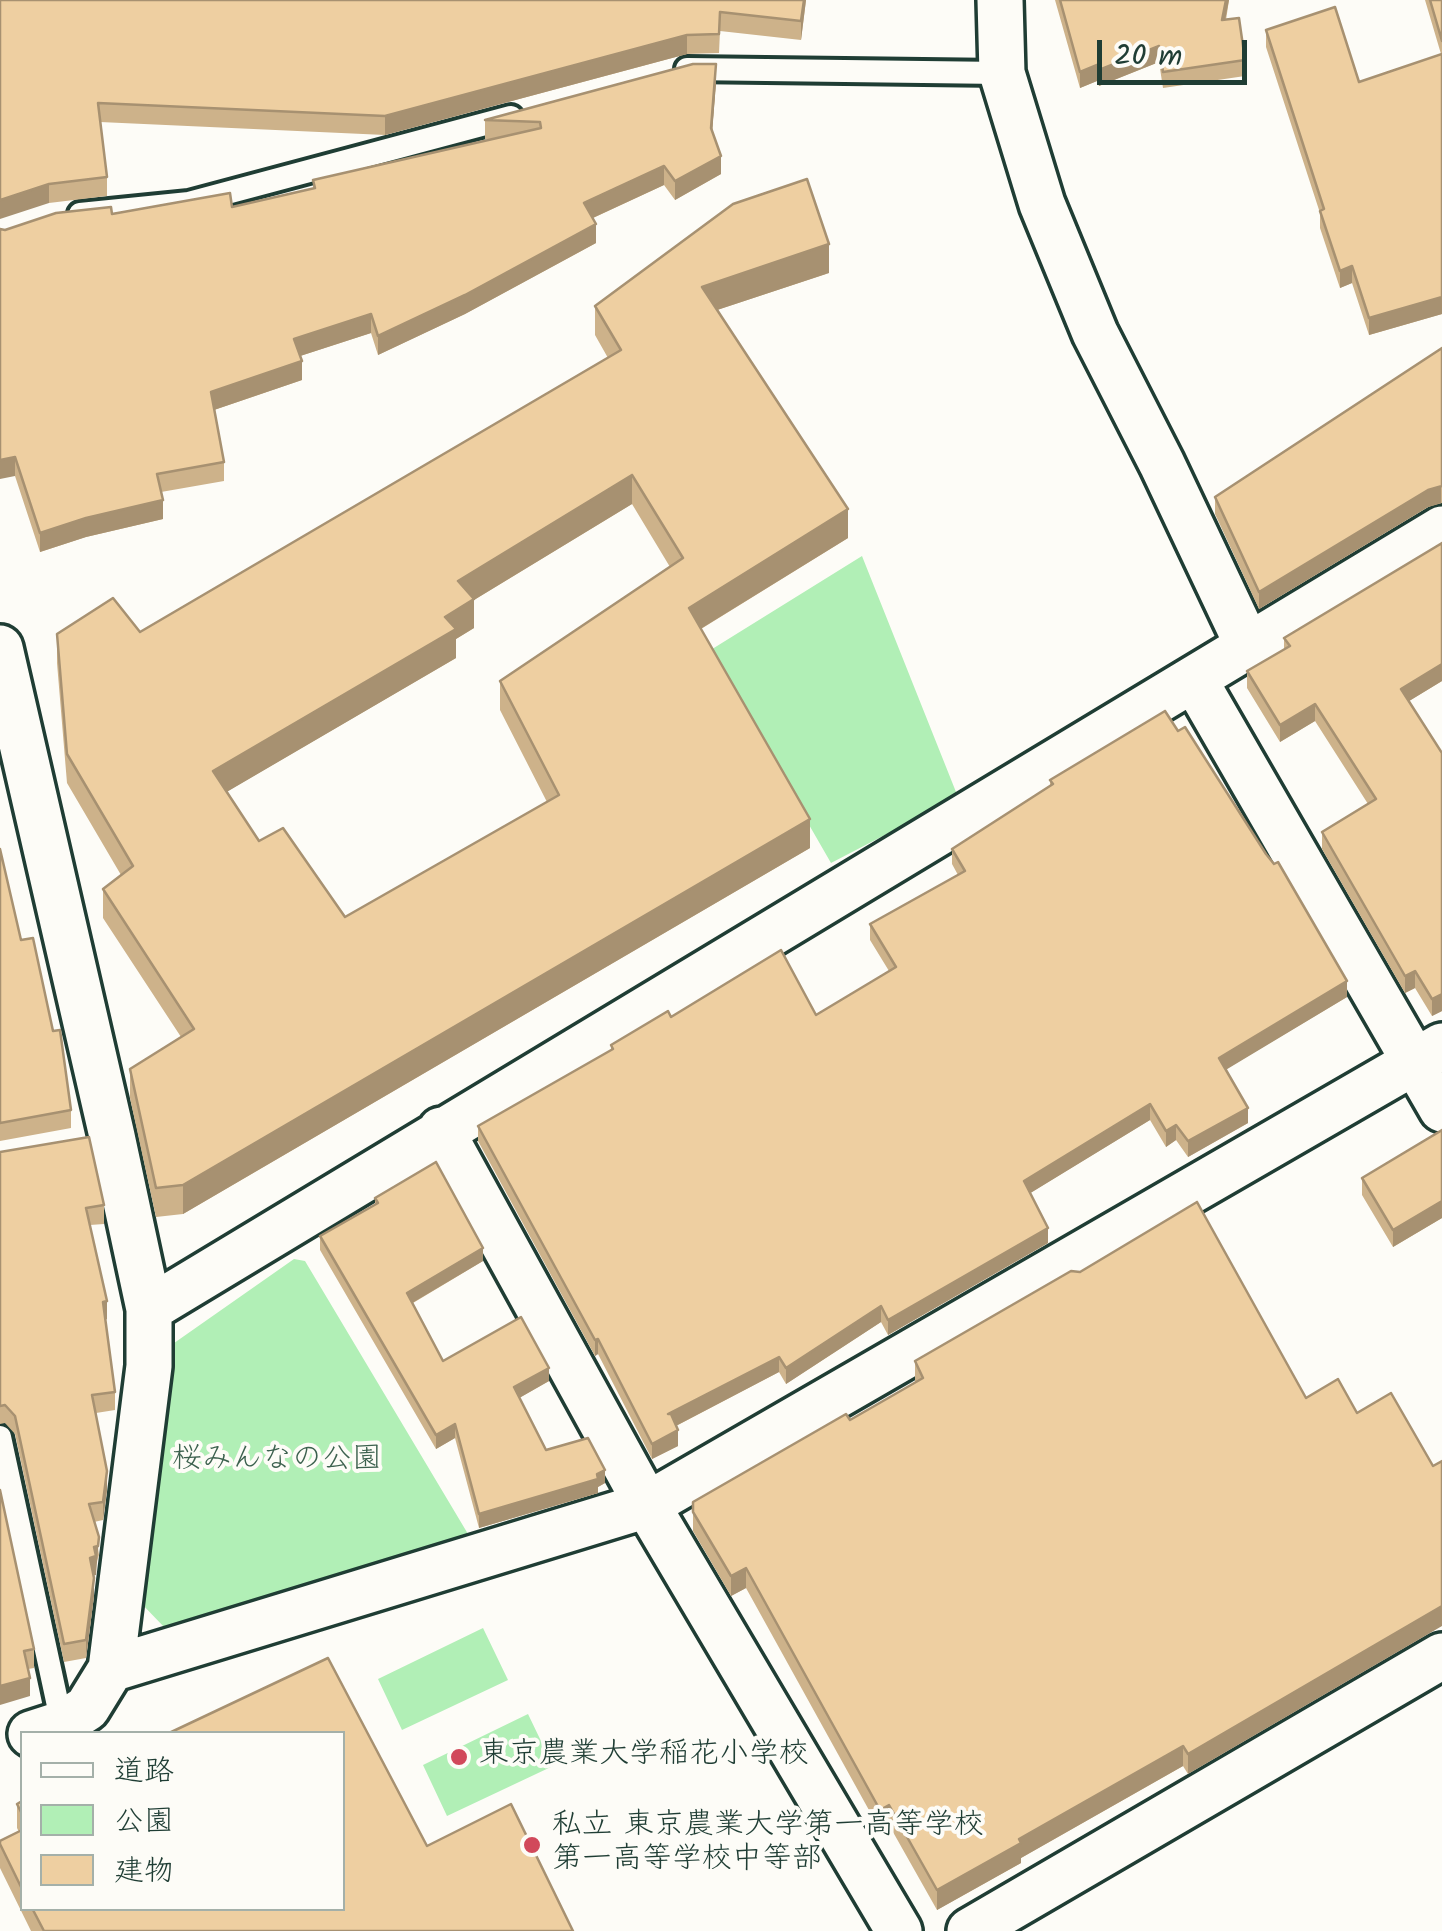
<!DOCTYPE html>
<html>
<head>
<meta charset="utf-8">
<style>
  body { margin:0 }
  #map { position:relative; width:1442px; height:1931px; overflow:hidden; background:#fdfcf7; font-family:Kalam,"Klee One",sans-serif }
  canvas { display:block }
  .legend { position:absolute; left:20px; top:1731px; width:325px; height:180px; box-sizing:border-box; background:#fdfcf7; border:2px solid #a4b0a9; margin:0; padding:12px 18px; list-style:none; font-size:30px; color:#1f3d34 }
  .legend li { display:flex; align-items:center; gap:20px; height:50px }
  .legend b { width:50px; border:2px solid #a4b0a9 }
  .scale { position:absolute; left:1097px; top:40px; width:150px; height:45px; box-sizing:border-box; border:5px solid #1f3d34; border-top:0; padding-left:12px; font-size:30px; line-height:35px; white-space:nowrap; color:#1f3d34; -webkit-text-stroke:8px #fdfcf7; paint-order:stroke }
</style>
</head>
<body>
<div id="map">
<canvas width="1442" height="1931"></canvas>
<ul class="legend">
<li><b style="height:12px;background:#fdfcf7"></b>道路</li>
<li><b style="height:28px;background:#b1efb6"></b>公園</li>
<li><b style="height:28px;background:#eecfa1"></b>建物</li>
</ul>
<div class="scale">20 m</div>
</div>
<script>
const c = document.querySelector('canvas').getContext('2d');
c.lineJoin = 'round';
function fillPath(path, color) { c.fillStyle = color; c.fill(path, 'evenodd'); }
const poly = rows => new Path2D(rows.map(r => 'M' + r).join(''));
function trace(path, color, width, dash) { c.strokeStyle = color; c.lineWidth = width; c.lineCap = dash ? 'butt' : 'round'; c.setLineDash(dash || []); c.stroke(path); }
function label(font, color, halo, rows, align = 'center') {
  c.font = font + ' Kalam,"Klee One",sans-serif'; c.lineWidth = 8; c.setLineDash([]); c.textBaseline = 'middle'; c.strokeStyle = halo; c.fillStyle = color; for (const [text, x, y, turn = 0] of rows) {
    c.save(); c.translate(x, y); c.rotate((+turn || 0) * Math.PI / 180); c.textAlign = isNaN(turn) ? turn : align; if (halo) c.strokeText(text, 0, 0); c.fillText(text, 0, 0); c.restore();
  }
}
const green = poly([
  [862,556,958,797,831,863,709,651],
  [294,1259,305,1261,471,1539,165,1628,138,1600,157,1355],
  [483,1628,508,1680,402,1730,378,1679],
  [528,1714,553,1766,447,1816,423,1765]
]);
const service = poly([
  [687,69,1002,73],
  [80,214,189,203,511,117],
  [0,1437,62,1724]
]);
const minor = poly([
  [1000,0,1002,73,1042,204,1095,333,1162,464,1248,646],
  [0,648,112,1136,149,1309,149,1366,111,1669],
  [1195,681,1442,1109],
  [441,1130,647,1505,899,1931],
  [149,1309,1442,529],
  [31,1734,62,1724,87,1708,111,1669,647,1505,1442,1046],
  [970,1931,1442,1656]
]);
const wall = poly([
  [0,0,806,0,801,40,720,31,719,53,687,54,385,135,100,122,107,177,107,196,49,203],
  [1055,0,1229,0,1226,20,1245,60,1245,76,1163,88,1159,62,1099,86,1097,81,1080,88],
  [1425,0,1442,0,1442,314,1369,335,1352,283,1340,288,1320,228,1320,213,1266,47,1266,30,1359,82,1441,54],
  [716,83,712,132,721,174,675,200,664,185,593,218,596,243,465,314,378,355,371,333,300,356,302,380,214,410,224,462,224,481,161,492,163,519,86,537,40,552,15,476,5,230,112,214,232,207,313,188,313,180,492,139,485,139,485,120],
  [829,273,717,310,848,538,701,629,810,848,183,1214,156,1217,130,1098,130,1069,181,1037,103,918,103,889,121,875,67,783,57,663,57,634,140,632,608,358,595,335,595,306],
  [632,504,670,567,500,681,500,710,547,802,345,917,259,841,226,792,456,658,456,639,474,628,474,600],
  [1442,348,1442,503,1428,507,1259,609,1215,514,1215,497],
  [1284,638,1442,681,1409,701,1442,753,1442,1011,1432,1016,1415,988,1405,993,1322,849,1322,832,1368,804,1315,721,1280,742,1247,688,1247,671,1284,649],
  [1050,780,1347,997,1226,1069,1248,1123,1188,1157,1176,1140,1166,1147,1150,1120,1030,1193,1048,1243,888,1335,881,1322,786,1384,779,1372,676,1426,678,1446,652,1459,598,1354,595,1356,478,1141,478,1126,611,1050,611,1045,671,1017,816,1015,889,971,870,940,870,924,958,875,952,864,952,849,1050,786],
  [0,849,21,940,71,1110,71,1128,0,1141],
  [1442,1130,1442,1218,1393,1247,1362,1195,1362,1178],
  [0,1152,104,1205,104,1224,90,1225,107,1319,105,1320,115,1392,115,1410,96,1413,107,1490,103,1520,94,1522,99,1555,96,1564,96,1575,93,1575,94,1596,86,1658,64,1662,15,1434,5,1423,0,1424],
  [375,1198,483,1261,413,1303,443,1361,549,1381,519,1398,546,1450,605,1483,598,1487,598,1493,479,1528,455,1438,436,1449,320,1250,320,1236,375,1205],
  [1197,1202,1188,1774,1183,1766,1021,1858,1021,1863,937,1910,889,1825,880,1830,746,1588,731,1596,693,1531,693,1502,850,1420,915,1382,915,1361,1080,1272],
  [0,1490,34,1649,34,1668,28,1669,30,1696],
  [22,1801,22,1908,342,1908,427,1846,573,1931,31,1931,0,1868,0,1841,19,1832,17,1828,17,1804]
]);
const shadedWall = poly([
  [804,0,806,0,801,40,801,21],
  [1226,0,1229,0,1222,36,1222,20],
  [687,35,687,54,385,135,385,116],
  [1159,46,1159,62,1099,86,1099,70],
  [716,64,716,83,711,147,711,128],
  [1097,65,1097,81,1080,88,1080,72],
  [721,156,721,174,675,200,675,181],
  [664,166,664,185,584,222,584,203],
  [49,184,49,203,0,219,0,200],
  [596,224,596,243,465,314,378,355,378,336],
  [829,244,829,273,702,315,702,287],
  [1352,266,1352,283,1340,288,1340,271],
  [1442,297,1442,314,1369,335,1369,318],
  [371,314,371,333,294,358,294,339],
  [302,361,302,380,211,411,211,392],
  [15,457,15,476,0,479,0,460],
  [632,475,632,504,474,600,474,628,456,639,456,658,213,800,213,771,445,617,458,581],
  [1441,486,1441,503,1428,507,1259,609,1259,592,1428,490],
  [163,500,163,519,86,537,40,552,40,533,86,518],
  [848,509,848,538,689,636,689,608],
  [1442,664,1442,681,1401,706,1401,689],
  [1315,704,1315,721,1280,742,1280,725],
  [810,819,810,848,183,1214,183,1185],
  [1415,971,1415,988,1405,993,1405,976],
  [1347,981,1347,997,1219,1074,1219,1058],
  [1442,994,1442,1011,1432,1016,1432,999],
  [1150,1104,1150,1120,1024,1197,1024,1181],
  [1248,1108,1248,1123,1188,1157,1188,1141],
  [1176,1125,1176,1140,1166,1147,1166,1131],
  [1442,1201,1442,1218,1393,1247,1393,1230],
  [1048,1228,1048,1243,888,1335,888,1320],
  [483,1248,483,1261,407,1306,407,1293],
  [107,1301,107,1319,103,1320,103,1302],
  [881,1306,881,1322,786,1384,786,1368],
  [598,1339,598,1354,595,1356,595,1340],
  [779,1357,779,1372,668,1430,668,1414],
  [549,1368,549,1381,514,1401,514,1387],
  [455,1424,455,1438,436,1449,436,1435],
  [678,1430,678,1446,652,1459,652,1444],
  [605,1470,605,1483,598,1487,598,1493,479,1528,479,1514,597,1474],
  [107,1471,107,1490,103,1520,103,1502],
  [99,1537,96,1575,90,1576,90,1558],
  [746,1568,746,1588,731,1596,731,1576],
  [94,1578,94,1596,86,1658,86,1640],
  [1442,1606,1442,1626,1188,1774,1188,1754],
  [30,1678,30,1696,0,1705,0,1686],
  [1183,1746,1183,1766,1021,1858,1021,1863,937,1910,937,1890,1019,1839],
  [889,1805,889,1825,880,1830,880,1810]
]);
const building = poly([
  [0,0,804,0,801,21,720,12,719,34,687,35,385,116,98,103,107,177,49,184,0,200,0,0],
  [1060,0,1226,0,1222,20,1239,18,1245,60,1163,72,1159,46,1099,70,1097,65,1080,72,1060,0],
  [1430,0,1442,0,1442,41,1430,0],
  [1335,7,1359,82,1442,54,1442,297,1369,318,1352,266,1340,271,1320,211,1324,209,1266,30,1335,7],
  [693,64,716,64,711,128,721,156,675,181,664,166,584,203,596,224,465,295,378,336,371,314,294,339,302,361,211,392,224,462,157,474,163,500,86,518,40,533,15,457,0,460,0,229,5,230,56,213,111,207,112,214,230,193,232,207,315,188,313,180,541,128,540,122,485,120,693,64],
  [807,179,829,244,702,287,848,509,689,608,810,819,183,1185,156,1188,130,1069,194,1029,103,889,133,866,67,754,57,634,113,598,140,632,621,350,595,306,733,204,807,179],
  [632,475,683,558,500,681,559,795,345,917,283,828,259,841,213,771,456,629,445,617,474,599,458,581,632,475],
  [1442,348,1442,486,1428,490,1259,592,1215,497,1442,348],
  [1442,543,1442,664,1401,689,1442,753,1442,994,1432,999,1415,971,1405,976,1322,832,1376,799,1315,704,1280,725,1247,671,1290,646,1284,638,1442,543],
  [1165,711,1178,731,1185,727,1266,854,1274,864,1278,862,1347,981,1219,1058,1248,1108,1188,1141,1176,1125,1166,1131,1150,1104,1024,1181,1048,1228,888,1320,881,1306,786,1368,779,1357,668,1414,671,1414,678,1430,652,1444,598,1339,595,1340,478,1126,613,1049,611,1045,668,1011,671,1017,781,950,816,1015,896,967,870,924,965,871,952,849,1053,784,1050,780,1165,711],
  [0,849,21,940,33,938,53,1031,60,1030,71,1110,0,1123,0,849],
  [1442,1130,1442,1201,1393,1230,1362,1178,1442,1130],
  [89,1137,104,1205,86,1208,107,1301,103,1302,115,1392,92,1395,107,1471,103,1502,89,1504,99,1537,98,1546,94,1547,96,1556,90,1558,94,1578,86,1640,64,1644,15,1416,5,1405,0,1406,0,1152,89,1137],
  [436,1162,483,1248,407,1293,443,1361,521,1317,549,1368,514,1387,546,1450,588,1438,605,1470,597,1474,598,1479,479,1514,455,1424,436,1435,320,1236,378,1203,375,1198,436,1162],
  [1197,1202,1306,1398,1338,1379,1357,1413,1391,1393,1433,1466,1442,1461,1442,1606,1188,1754,1183,1746,1019,1839,1021,1843,937,1890,889,1805,880,1810,746,1568,731,1576,693,1512,693,1502,846,1414,850,1420,923,1378,915,1361,1071,1271,1080,1272,1197,1202],
  [0,1490,34,1649,24,1651,30,1678,0,1686,0,1490],
  [328,1658,427,1846,511,1804,573,1931,44,1931,32,1908,342,1908,342,1734,167,1734,328,1658],
  [22,1801,22,1814,17,1804,22,1801],
  [22,1830,22,1889,0,1844,0,1841,22,1830]
]);
const markers = [
  [459,1757,10,"#d1495b"],
  [532,1845,10,"#d1495b"]
];
const parkNames = [
  ["桜みんなの公園",277,1462]
];
const poiNames = [
  ["東京農業大学稲花小学校",479,1757],
  ["私立 東京農業大学第一高等学校",552,1828],
  ["第一高等学校中等部",552,1862]
];
fillPath(green, '#b1efb6');
trace(service, '#1f3d34', 30);
trace(minor, '#1f3d34', 52);
trace(service, '#fdfcf7', 22);
trace(minor, '#fdfcf7', 45);
fillPath(wall, '#cdb28a');
fillPath(shadedWall, '#a79171');
fillPath(building, '#eecfa1');
trace(building, '#a79171', 2.5);
for (const [x, y, r, color] of markers) { const dot = new Path2D(); dot.arc(x, y, r, 0, 2 * Math.PI); c.fillStyle = color; c.fill(dot); trace(dot, '#fdfcf7', 4); }
label('30px', '#3c614e', '#fdfcf7', parkNames);
label('30px', '#1f3d34', '#fdfcf7', poiNames, 'left');
</script>
</body>
</html>
